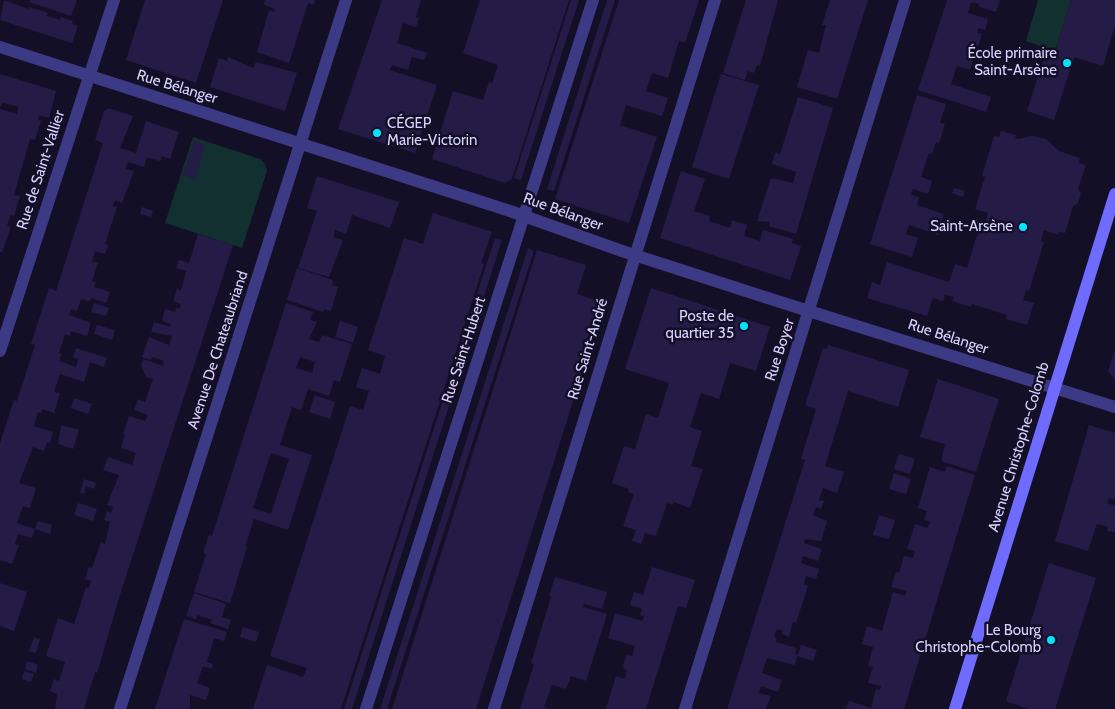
<!DOCTYPE html>
<html>
<head>
<meta charset="utf-8">
<style>
  body { margin:0 }
  canvas { display:block; background:#130f26 }
</style>
</head>
<body>
<canvas width="1115" height="709"></canvas>
<script>
const c = document.querySelector('canvas').getContext('2d');
c.lineJoin = 'round';
function fillPath(path, color) { c.fillStyle = color; c.fill(path, 'evenodd'); }
const poly = rows => new Path2D(rows.map(r => 'M' + r).join(''));
function trace(path, color, width, dash) { c.strokeStyle = color; c.lineWidth = width; c.lineCap = dash ? 'butt' : 'round'; c.setLineDash(dash || []); c.stroke(path); }
function label(font, color, halo, rows, align = 'center') {
  c.font = font + ' Cabin,sans-serif'; c.lineWidth = 5; c.setLineDash([]); c.textBaseline = 'middle'; c.strokeStyle = halo; c.fillStyle = color; for (const [text, x, y, turn = 0] of rows) {
    c.save(); c.translate(x, y); c.rotate((+turn || 0) * Math.PI / 180); c.textAlign = isNaN(turn) ? turn : align; if (halo) c.strokeText(text, 0, 0); c.fillText(text, 0, 0); c.restore();
  }
}
const green = poly([
  [1038,0,1071,0,1055,51,1026,41],
  [193,137,260,159,265,164,267,171,242,248,165,223]
]);
const building = poly([
  [4,0,28,9,29,7,48,13,47,16,60,20,61,17,73,21,72,24,78,26,72,43,0,20],
  [30,0,77,0,71,16,29,2],
  [145,0,223,0,196,83,126,60],
  [265,0,315,0,314,5,308,3,289,63,257,52,269,10,274,12,275,9,264,5],
  [382,0,421,0,416,17,419,18,416,27,403,23,397,43,427,53,424,60,412,57,408,70,392,65,390,70,437,85,415,153,338,129],
  [480,0,569,0,512,179,505,183,432,159,453,91,483,100,489,82,492,83,498,65,463,53],
  [571,0,579,0,521,180,514,178],
  [607,0,615,0,554,191,547,189],
  [619,0,699,0,685,43,679,41,668,78,652,73,646,91,668,98,662,116,626,105,620,125,657,137,629,223,555,199],
  [746,0,778,0,760,66,757,65,754,73,748,71,745,80,723,73],
  [830,0,868,0,837,99,797,87,808,50,819,53,826,25,822,25],
  [947,0,1000,0,996,12,979,7,979,4,971,2,968,13,988,19,985,30,979,28,977,33,982,34,970,70,957,66,951,84,991,97,986,112,918,90],
  [1071,0,1115,0,1115,25,1103,66,1074,57,1054,120,1027,111,1047,48,1055,51],
  [228,57,253,68,256,62,297,73,285,111,210,87,219,58,227,61],
  [0,74,56,91,49,118,39,115,38,120,41,121,35,140,30,139,14,195,20,196,14,216,11,215,7,225,11,227,2,252,0,252,0,109,17,114,19,107,3,103,0,107],
  [721,74,759,85,729,179,692,167],
  [917,95,946,104,940,123,945,124,939,143,936,142,932,154,929,153,921,177,932,181,928,194,913,189,911,195,919,197,917,205,944,214,938,235,909,225,906,234,918,238,912,257,870,244],
  [798,97,833,108,796,234,769,226,770,222,757,221,771,178,793,183,796,172,772,164,775,153,780,154],
  [109,108,133,116,120,148,136,153,146,121,179,132,170,159,162,156,160,161,147,157,144,167,128,162,125,169,134,171,122,203,115,200,113,206,117,207,105,244,108,245,105,254,95,251,92,261,98,263,92,281,96,282,94,287,110,292,106,303,91,298,90,301,81,299,77,311,71,309,69,315,91,323,87,336,71,331,70,336,65,334,59,353,62,354,59,361,76,367,78,359,73,357,76,348,107,358,104,367,90,362,84,382,60,374,54,392,60,393,54,413,42,409,41,413,38,412,34,426,53,432,50,443,47,442,44,451,33,447,19,483,36,488,30,508,23,506,17,523,35,529,32,538,18,534,15,544,19,545,12,564,0,560,0,443,14,400,17,401,35,345,31,344,49,288,56,291,103,143,95,140,104,111],
  [1001,131,1016,135,1015,138,1019,139,1032,136,1046,139,1059,151,1080,158,1079,163,1086,165,1078,189,1081,194,1078,203,1073,206,1065,233,1059,232,1058,235,1044,230,1041,241,1044,242,1029,291,1026,290,1023,300,1034,303,1027,325,1006,319,1007,315,972,304,971,307,952,301,954,297,945,295,943,301,933,298,927,316,867,298,872,282,880,285,887,262,949,282,955,264,967,268,981,222,985,223,988,213,975,209,985,177,982,176,994,136,999,137],
  [194,141,205,145,195,179,183,175],
  [681,171,705,179,694,211,710,216,709,221,730,228,732,220,747,225,744,236,760,241,763,230,793,239,792,243,801,246,790,280,660,238],
  [317,176,399,202,390,228,352,215,346,234,335,230,333,237,343,240,329,277,298,268,317,211,307,208],
  [954,188,965,191,963,197,952,193],
  [142,207,153,211,151,217,140,214],
  [433,213,492,232,481,263,484,264,341,709,253,709,267,665,303,677,307,668,270,656,350,406,363,410,369,391,356,387,362,368,380,374,385,356,368,350,404,238,423,244],
  [198,234,233,245,119,598,97,673,95,672,84,709,55,709,57,694,50,691,54,679,59,681,65,662,46,656,58,618,74,624,86,587,89,588,91,581,85,579,89,567,92,568,101,542,105,544,110,522,104,520,107,511,111,513,113,507,107,505,119,475,103,470,108,457,132,465,136,453,121,448,125,435,123,435,129,416,145,421,148,415,134,410,138,399,145,402,153,379,146,377,141,365,143,359,163,366,164,361,152,357,151,360,142,357,149,337,169,345,172,336,151,332,154,322,170,327,171,324,162,321,165,309,175,312,176,308,179,309,181,304,173,301,177,289,181,290,186,271,176,268,179,260,189,263],
  [495,238,502,240,352,709,344,709],
  [528,248,534,251,387,709,380,709],
  [537,250,586,265,577,294,604,303,557,452,476,709,392,709],
  [297,268,333,280,332,285,338,287,331,311,324,309,323,312,287,300],
  [651,288,770,327,756,371,730,363,719,399,701,393,690,427,702,431,691,466,703,469,690,508,674,502,673,505,667,503,656,536,645,533,641,544,632,541,636,530,623,526,634,494,628,492,629,489,612,483,624,446,635,449,646,414,658,418,669,383,625,369],
  [94,303,109,308,106,316,91,312],
  [286,303,313,312,310,320,317,322,309,339,319,342,322,335,352,344,340,382,334,380,329,396,308,389,301,410,292,407,280,445,312,455,288,530,254,519,245,546,247,547,230,603,194,592,206,554,203,553,209,535,212,536],
  [300,357,315,362,312,373,296,368],
  [271,453,289,459,271,514,253,508],
  [340,321,358,327,353,343,335,337],
  [97,325,115,330,112,340,94,334],
  [828,345,909,370,898,407,848,391,825,466,844,472,837,493,823,488,819,500,824,501,821,509,816,507,813,515,827,521,821,541,805,539,804,543,822,549,818,561,803,556,801,563,819,569,816,579,806,576,804,584,808,586,796,623,793,622,789,637,782,634,783,631,777,629,774,637,777,638,776,642,796,648,795,654,798,655,801,645,817,650,813,661,797,656,795,665,767,658,762,673,782,680,778,692,761,686,759,693,771,696,766,709,727,709,805,460,801,459,816,409,805,405,823,348,827,349],
  [1115,350,1115,380,1108,371],
  [938,379,999,399,976,472,941,461,945,444,920,437],
  [315,395,335,402,330,419,309,412],
  [74,398,92,404,88,414,71,408],
  [61,425,79,430,73,449,58,444],
  [1089,425,1115,433,1115,500,1109,498,1107,503,1115,506,1115,532,1107,531,1108,527,1097,524,1088,551,1055,541],
  [899,454,915,459,910,474,894,469],
  [947,466,975,475,904,709,846,709,849,701,871,708,876,689,880,690,881,686,868,683,873,667,868,666,873,647,862,644,867,626,882,631,893,592,905,596,907,591,891,587,896,572,899,573,904,556,913,558,915,551,907,549,915,524,927,528,931,522,924,520,927,511,918,508,930,467,945,472],
  [894,473,911,479,906,494,889,489],
  [84,479,96,483,94,489,86,486,84,494,80,493],
  [78,503,97,509,93,521,74,515],
  [879,515,895,520,889,539,873,535],
  [38,521,52,525,50,534,35,529],
  [1049,563,1096,578,1055,709,1029,709,1006,701],
  [652,567,695,580,686,608,678,606,646,709,606,709,616,676,625,679,627,670,623,668,624,662,627,655,632,656,635,646,608,638,615,613,642,621,644,616,640,615,642,609,630,605,634,592,643,595],
  [555,577,607,592,602,609,584,604,583,607,607,614,586,681,571,676,566,689,552,685,544,707,548,709,520,709,534,664,531,663,551,597,549,596],
  [0,583,27,592,14,631,0,626],
  [194,593,226,604,222,617,231,620,228,629,210,623,212,620,197,615,196,619,186,616],
  [184,619,227,632,224,641,214,638,207,662,213,664,212,669,203,666,197,683,210,688,206,700,190,695,190,709,155,709],
  [243,627,259,632,256,642,240,637],
  [34,637,40,639,36,653,29,651],
  [27,661,38,665,36,673,25,669],
  [24,671,34,674,31,682,22,679]
]);
const minor = poly([
  [0,351,114,0],
  [366,709,593,0],
  [494,709,715,0],
  [685,709,905,0]
]);
const tertiary = poly([
  [0,47,510,211,622,251,777,301,1115,407],
  [120,709,346,0]
]);
const secondary = poly([
  [955,709,1115,194]
]);
const markers = [
  [1067,63,5,"#00e5ff"],
  [377,133,5,"#00e5ff"],
  [1023,227,5,"#00e5ff"],
  [744,326,5,"#00e5ff"],
  [1051,640,5,"#00e5ff"]
];
const poiNames = [
  ["École primaire",1057,54],
  ["Saint-Arsène",1057,71],
  ["CÉGEP",387,124,"left"],
  ["Marie-Victorin",387,141,"left"],
  ["Saint-Arsène",1013,227],
  ["Poste de",734,317],
  ["quartier 35",734,334],
  ["Le Bourg",1041,631],
  ["Christophe-Colomb",1041,648]
];
const streetNames = [
  ["Rue Bélanger",177,87,17],
  ["Rue de Saint-Vallier",41,170,-72],
  ["Rue Bélanger",563,212,20],
  ["Rue Bélanger",948,337,18],
  ["Rue Saint-André",588,349,-73],
  ["Avenue De Chateaubriand",218,350,-72],
  ["Rue Saint-Hubert",464,350,-72],
  ["Rue Boyer",780,350,-72],
  ["Avenue Christophe-Colomb",1019,447,-73]
];
fillPath(green, '#12302f');
fillPath(building, '#241b47');
trace(minor, '#3d3a85', 12);
trace(tertiary, '#3d3a85', 12);
trace(secondary, '#6f6bff', 12);
for (const [x, y, r, color] of markers) { const dot = new Path2D(); dot.arc(x, y, r, 0, 2 * Math.PI); c.fillStyle = color; c.fill(dot); trace(dot, '#130f26', 2); }
label('15px', '#d9d4ff', '#130f26', poiNames, 'right');
label('15px', '#d9d4ff', '#130f26', streetNames);
</script>
</body>
</html>
